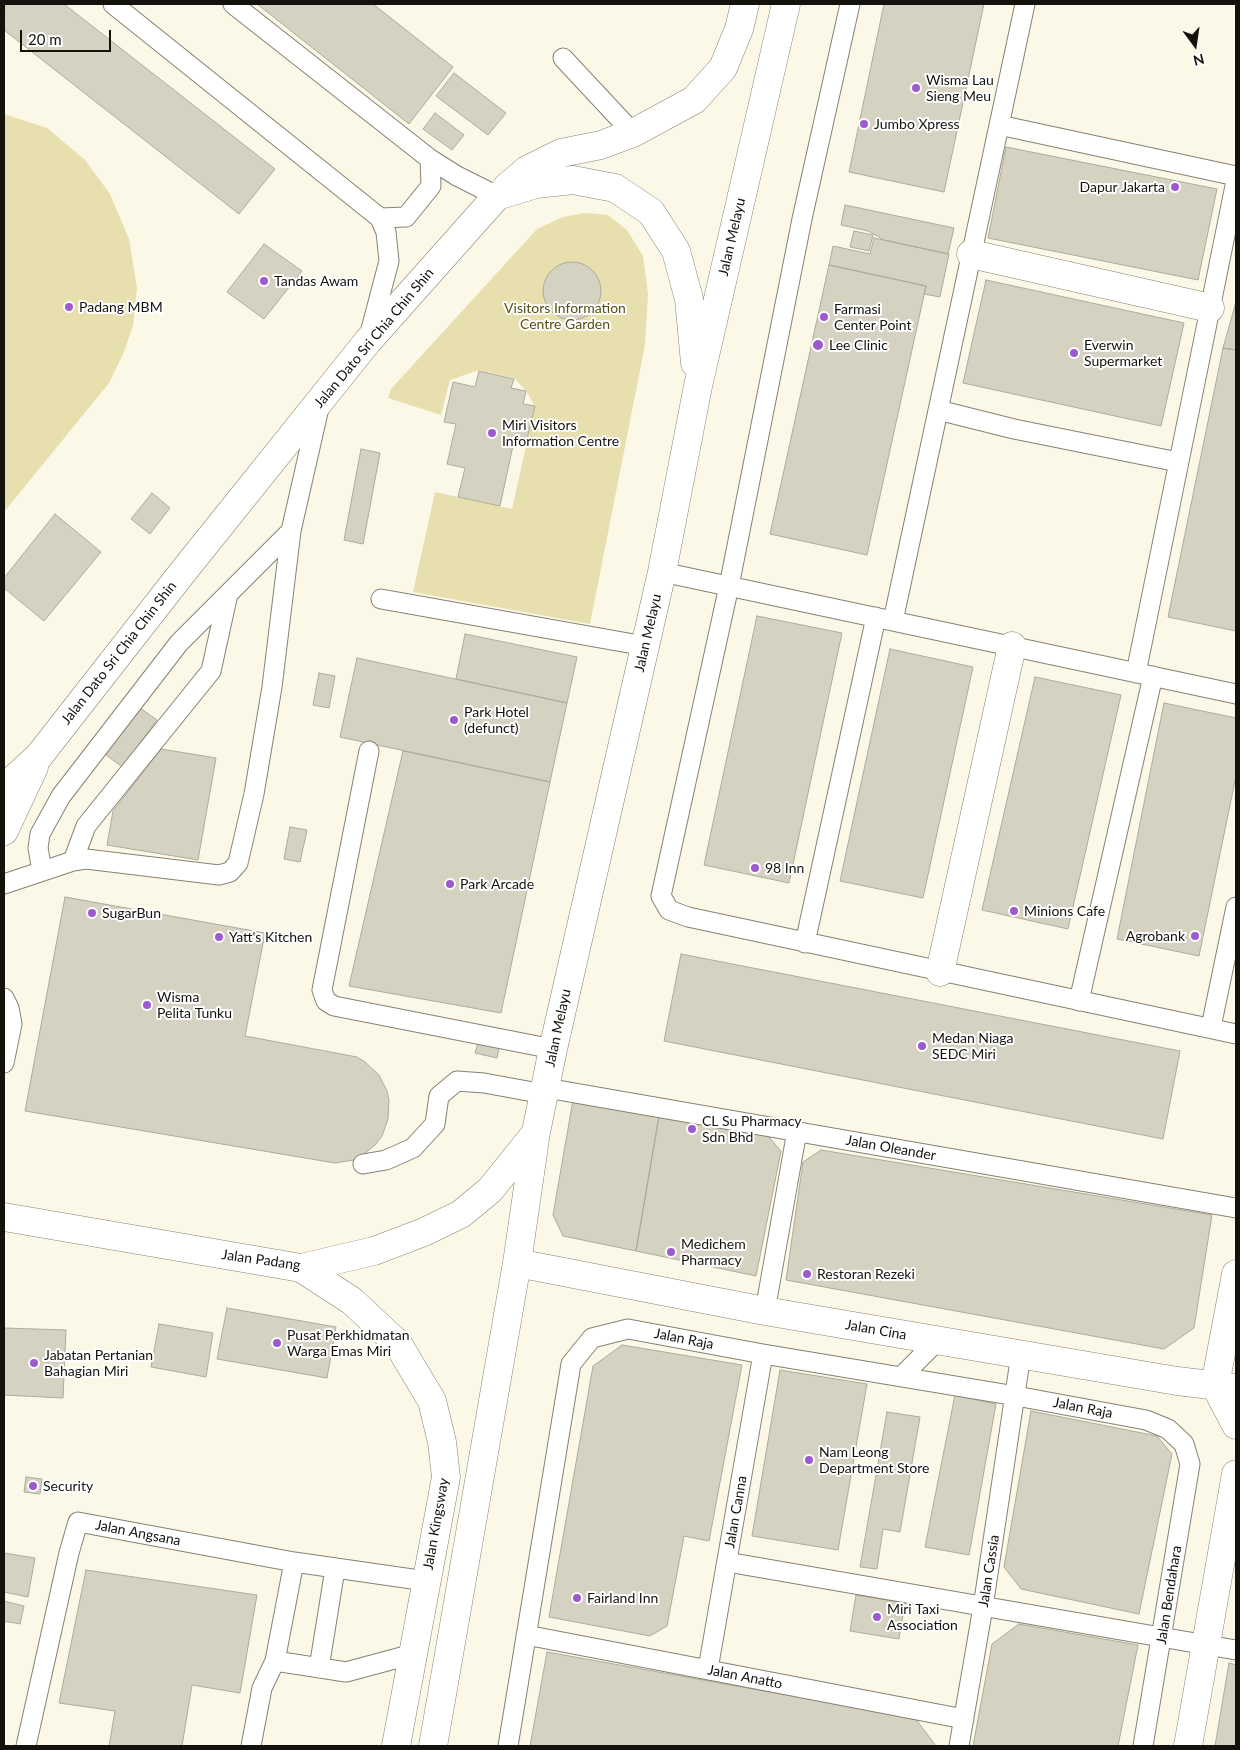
<!DOCTYPE html>
<html>
<head>
<meta charset="utf-8">
<style>
  body { margin:0 }
  #map { position:relative; width:1240px; height:1750px; overflow:hidden; background:#fbf8e7; font-family:Lato,sans-serif }
  canvas { display:block }
  .frame { position:absolute; inset:0; border:5px solid #14120d; pointer-events:none }
  .north { position:absolute; left:1170px; top:20px; width:50px; height:50px; -webkit-text-stroke:4px #fff; paint-order:stroke; rotate:166deg; font-size:14px; font-weight:700; line-height:20px; text-align:center; color:#14120d }
  .north::after { content:''; display:block; margin:auto; width:18px; height:22px; background:#14120d; clip-path:polygon(50% 0,100% 100%,50% 72%,0 100%) }
  .scale { position:absolute; left:20px; top:30px; width:91px; height:22px; box-sizing:border-box; border:2px solid #14120d; border-top:0; padding-left:6px; font-size:15px; line-height:18px; white-space:nowrap; color:#14120d; -webkit-text-stroke:4px #fff; paint-order:stroke }
</style>
</head>
<body>
<div id="map">
<canvas width="1240" height="1750"></canvas>
<div class="frame"></div>
<div class="north">N</div>
<div class="scale">20 m</div>
</div>
<script>
const c = document.querySelector('canvas').getContext('2d');
c.lineJoin = 'round';
function fillPath(path, color) { c.fillStyle = color; c.fill(path, 'evenodd'); }
const poly = rows => new Path2D(rows.map(r => 'M' + r).join(''));
function trace(path, color, width, dash) { c.strokeStyle = color; c.lineWidth = width; c.lineCap = dash ? 'butt' : 'round'; c.setLineDash(dash || []); c.stroke(path); }
function label(font, color, halo, rows, align = 'center') {
  c.font = font + ' Lato,sans-serif'; c.lineWidth = 4; c.setLineDash([]); c.textBaseline = 'middle'; c.strokeStyle = halo; c.fillStyle = color; for (const [text, x, y, turn = 0] of rows) {
    c.save(); c.translate(x, y); c.rotate((+turn || 0) * Math.PI / 180); c.textAlign = isNaN(turn) ? turn : align; if (halo) c.strokeText(text, 0, 0); c.fillText(text, 0, 0); c.restore();
  }
}
const green = poly([
  [4,114,47,128,85,160,110,194,129,239,137,288,133,326,124,352,109,383,4,512],
  [585,213,608,215,627,230,643,256,648,294,645,345,590,624,413,592,435,492,512,509,535,406,526,391,514,378,479,370,450,380,441,415,388,398,391,389,537,229,563,217]
]);
const building = poly([
  [5,4,64,4,275,169,239,214,4,30,5,4],
  [257,4,373,4,453,67,409,124,257,4],
  [884,4,984,4,944,192,849,172,884,4],
  [454,73,506,113,488,135,436,96,454,73],
  [435,113,464,135,452,150,423,129,435,113],
  [1006,147,1217,189,1198,280,988,238,1006,147],
  [845,205,954,228,948,254,884,240,868,231,841,225,845,205],
  [854,231,873,235,869,251,850,247,854,231],
  [874,238,949,254,940,297,924,294,926,286,829,265,833,246,870,254,874,238],
  [264,244,302,271,264,319,227,292,264,244],
  '543 291a29 29 0 1 1 58 0a29 29 0 1 1-58 0Z',
  [829,265,926,286,867,555,770,534,829,265],
  [986,280,1184,323,1161,426,963,383,986,280],
  [1236,302,1236,350,1223,348,1236,302],
  [1223,348,1236,350,1236,631,1168,617,1223,348],
  [479,371,514,379,511,388,526,391,523,404,535,406,526,443,514,441,500,506,458,497,465,468,447,464,456,424,444,422,453,382,475,387,479,371],
  [361,449,380,453,363,544,344,540,361,449],
  [152,493,170,508,150,534,131,519,152,493],
  [55,514,101,552,44,621,4,588,4,578,55,514],
  [757,616,842,633,789,883,704,865,757,616],
  [465,634,577,657,567,703,456,679,465,634],
  [890,649,973,667,923,898,840,881,890,649],
  [357,658,567,703,550,782,340,737,357,658],
  [319,673,335,676,329,708,313,705,319,673],
  [1035,677,1121,695,1068,929,982,910,1035,677],
  [1164,703,1236,718,1236,776,1199,956,1117,939,1164,703],
  [140,708,157,720,122,767,105,754,140,708],
  [161,749,216,758,198,860,107,845,113,811,161,749],
  [403,751,550,782,501,1013,349,986,403,751],
  [290,827,307,830,300,862,284,859,290,827],
  [65,897,265,933,245,1036,357,1057,365,1062,379,1075,387,1091,389,1100,388,1119,382,1136,376,1144,362,1156,354,1160,335,1163,25,1111,65,897],
  [681,954,1180,1051,1163,1139,664,1041,681,954],
  [479,1040,500,1044,497,1058,475,1053,479,1040],
  [573,1100,659,1116,636,1251,563,1236,553,1215,573,1100],
  [659,1116,768,1136,781,1151,756,1276,636,1251,659,1116],
  [821,1150,1212,1215,1194,1328,1164,1349,786,1280,803,1162,821,1150],
  [227,1308,336,1327,327,1378,217,1359,227,1308],
  [159,1324,213,1333,206,1377,151,1367,159,1324],
  [4,1328,66,1330,63,1398,4,1395,4,1328],
  [622,1345,742,1365,709,1541,684,1536,667,1626,650,1636,549,1617,593,1366,622,1345],
  [780,1370,867,1384,838,1550,752,1536,780,1370],
  [955,1395,996,1404,969,1555,925,1547,955,1395],
  [1031,1411,1157,1436,1172,1454,1139,1614,1021,1589,1004,1567,1031,1411],
  [887,1412,920,1417,900,1532,883,1529,877,1569,860,1567,887,1412],
  [26,1477,42,1479,40,1494,24,1492,26,1477],
  [4,1553,35,1558,28,1597,4,1592,4,1553],
  [86,1570,257,1595,240,1693,192,1685,182,1746,109,1746,115,1711,59,1703,86,1570],
  [856,1595,905,1603,899,1639,850,1631,856,1595],
  [4,1601,24,1606,20,1624,4,1621,4,1601],
  [1019,1624,1138,1645,1118,1746,973,1746,992,1644,1019,1624],
  [547,1652,915,1718,936,1746,530,1746,547,1652],
  [1229,1663,1236,1665,1236,1746,1215,1746,1229,1663]
]);
const lane = poly([
  [113,4,380,218,386,232,389,261,369,337],
  [233,4,430,159,457,176,497,196],
  [850,4,802,219,729,586,661,896,669,910,688,917,1236,1034],
  [563,58,633,133],
  [999,125,1236,176],
  [380,218,406,217,431,186,430,159],
  [938,410,1014,429,1178,462],
  [662,572,1236,694],
  [381,599,645,646],
  [893,621,1025,4],
  [1136,673,1236,181],
  [369,751,322,990,326,1001,334,1006,553,1049],
  [73,861,86,826,211,671,228,594],
  [42,871,38,848,40,834,61,796,179,643,291,531],
  [4,884,73,861,86,859,219,875,230,872,238,863,254,794,272,687,291,531,319,408],
  [805,943,876,617],
  [4,998,9,1008,12,1024,4,1063],
  [1079,1001,1153,676],
  [1211,1027,1236,907],
  [546,1088,1236,1208],
  [363,1164,386,1160,413,1148,435,1124,439,1096,457,1081,484,1083,544,1094],
  [765,1311,797,1131],
  [902,1376,937,1341],
  [727,1562,1236,1650],
  [526,1635,964,1719],
  [275,1661,294,1562],
  [319,1668,335,1569],
  [708,1669,763,1354],
  [26,1746,69,1553,78,1522,294,1562,426,1581],
  [251,1746,262,1688,275,1661,346,1672,413,1654],
  [508,1746,571,1364,592,1338,628,1329,763,1354,1016,1396,1146,1420,1168,1429,1184,1444,1190,1464,1143,1746],
  [959,1746,983,1607,1021,1354]
]);
const street = poly([
  [971,254,1210,308],
  [940,972,1012,646]
]);
const secondary = poly([
  [507,187,527,170,561,153,601,145,633,133,694,100,723,68,739,29,745,4],
  [4,788,39,756,182,573,368,341,497,196,536,184,573,180,615,188,651,212,676,251,689,299,695,363],
  [4,831,34,767],
  [4,1217,301,1268,374,1251,424,1232,461,1214,490,1190,535,1134],
  [517,1263,765,1311,1177,1381,1236,1388],
  [301,1268,352,1301,398,1344,432,1401,442,1442,446,1477,396,1746],
  [1236,1274,1215,1385,1236,1425],
  [433,1746,517,1263,536,1132,553,1049,662,572,698,386,786,4],
  [1188,1746,1236,1474]
]);
const markers = [
  [916,88,5,"#9d5acf"],
  [864,124,5,"#9d5acf"],
  [1175,187,5,"#9d5acf"],
  [264,281,5,"#9d5acf"],
  [69,307,5,"#9d5acf"],
  [824,317,5,"#9d5acf"],
  [818,345,6,"#9d5acf"],
  [1074,353,5,"#9d5acf"],
  [492,433,5,"#9d5acf"],
  [454,720,5,"#9d5acf"],
  [755,868,5,"#9d5acf"],
  [450,884,5,"#9d5acf"],
  [1014,911,5,"#9d5acf"],
  [92,913,5,"#9d5acf"],
  [1195,936,5,"#9d5acf"],
  [219,937,5,"#9d5acf"],
  [147,1005,5,"#9d5acf"],
  [922,1046,5,"#9d5acf"],
  [692,1129,5,"#9d5acf"],
  [671,1252,5,"#9d5acf"],
  [807,1274,5,"#9d5acf"],
  [277,1343,5,"#9d5acf"],
  [34,1363,5,"#9d5acf"],
  [809,1460,5,"#9d5acf"],
  [33,1486,5,"#9d5acf"],
  [577,1598,5,"#9d5acf"],
  [877,1617,5,"#9d5acf"]
];
const poiNames = [
  ["Wisma Lau",926,80],
  ["Sieng Meu",926,96],
  ["Jumbo Xpress",874,124],
  ["Dapur Jakarta",1165,187,"right"],
  ["Tandas Awam",274,281],
  ["Padang MBM",79,307],
  ["Farmasi",834,309],
  ["Center Point",834,325],
  ["Lee Clinic",829,345],
  ["Everwin",1084,345],
  ["Supermarket",1084,361],
  ["Miri Visitors",502,425],
  ["Information Centre",502,441],
  ["Park Hotel",464,712],
  ["(defunct)",464,728],
  ["98 Inn",765,868],
  ["Park Arcade",460,884],
  ["Minions Cafe",1024,911],
  ["SugarBun",102,913],
  ["Agrobank",1185,936,"right"],
  ["Yatt's Kitchen",229,937],
  ["Wisma",157,997],
  ["Pelita Tunku",157,1013],
  ["Medan Niaga",932,1038],
  ["SEDC Miri",932,1054],
  ["CL Su Pharmacy",702,1121],
  ["Sdn Bhd",702,1137],
  ["Medichem",681,1244],
  ["Pharmacy",681,1260],
  ["Restoran Rezeki",817,1274],
  ["Pusat Perkhidmatan",287,1335],
  ["Warga Emas Miri",287,1351],
  ["Jabatan Pertanian",44,1355],
  ["Bahagian Miri",44,1371],
  ["Nam Leong",819,1452],
  ["Department Store",819,1468],
  ["Security",43,1486],
  ["Fairland Inn",587,1598],
  ["Miri Taxi",887,1609],
  ["Association",887,1625]
];
const streetNames = [
  ["Jalan Melayu",732,237,-77],
  ["Jalan Dato Sri Chia Chin Shin",374,338,-50],
  ["Jalan Melayu",648,633,-77],
  ["Jalan Dato Sri Chia Chin Shin",119,653,-52],
  ["Jalan Melayu",558,1028,-78],
  ["Jalan Oleander",891,1148,10],
  ["Jalan Padang",261,1260,8],
  ["Jalan Cina",876,1330,10],
  ["Jalan Raja",684,1339,11],
  ["Jalan Raja",1083,1408,11],
  ["Jalan Canna",736,1512,-80],
  ["Jalan Kingsway",436,1524,-80],
  ["Jalan Angsana",138,1533,11],
  ["Jalan Cassia",989,1571,-81],
  ["Jalan Bendahara",1169,1595,-81],
  ["Jalan Anatto",745,1677,11]
];
const parkNames = [
  ["Visitors Information",565,308],
  ["Centre Garden",565,324]
];
fillPath(green, '#e8dfaf');
fillPath(building, '#d5d2c1');
trace(building, '#adab9a', 1);
trace(lane, '#868373', 21);
trace(street, '#868373', 29);
trace(secondary, '#868373', 29);
trace(lane, '#fff', 19);
trace(street, '#fff', 28);
trace(secondary, '#fff', 28);
for (const [x, y, r, color] of markers) { const dot = new Path2D(); dot.arc(x, y, r, 0, 2 * Math.PI); c.fillStyle = color; c.fill(dot); trace(dot, '#fff', 2); }
label('14px', '#14120d', '#fff', poiNames, 'left');
label('14px', '#14120d', '#fff', streetNames);
label('14px', '#594e12', '#fff', parkNames);
</script>
</body>
</html>
